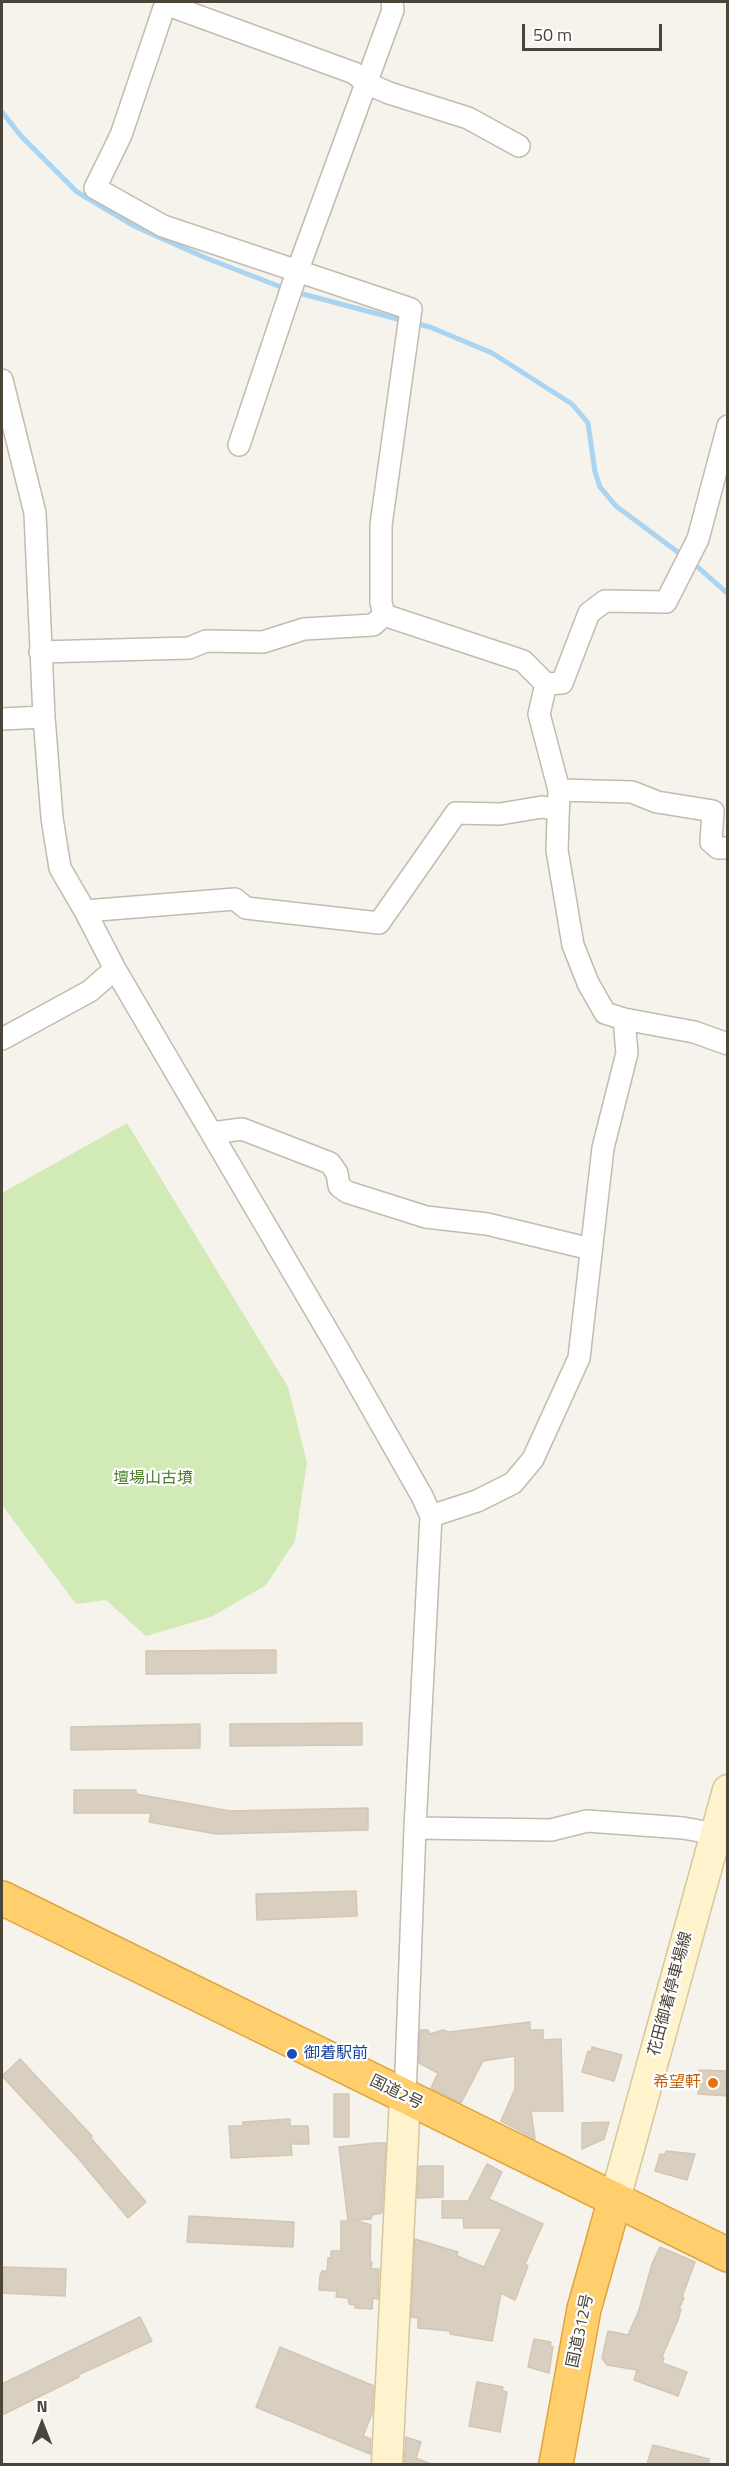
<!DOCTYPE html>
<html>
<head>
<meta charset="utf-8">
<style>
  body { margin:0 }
  #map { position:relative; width:729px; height:2466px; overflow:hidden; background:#f6f3ec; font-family:"Titillium Web",sans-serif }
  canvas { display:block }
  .frame { position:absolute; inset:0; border:3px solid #4b4439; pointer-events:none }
  .north { position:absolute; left:12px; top:2394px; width:60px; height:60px; -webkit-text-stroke:4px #fff; paint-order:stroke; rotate:0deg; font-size:16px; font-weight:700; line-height:24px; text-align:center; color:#4b4439 }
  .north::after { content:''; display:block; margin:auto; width:21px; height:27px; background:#4b4439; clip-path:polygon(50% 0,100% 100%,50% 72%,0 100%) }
  .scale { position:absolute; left:522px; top:24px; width:140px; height:27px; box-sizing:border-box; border:3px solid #4b4439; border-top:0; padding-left:8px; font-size:18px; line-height:21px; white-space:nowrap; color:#4b4439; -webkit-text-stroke:4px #fff; paint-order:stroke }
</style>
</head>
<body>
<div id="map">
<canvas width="729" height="2466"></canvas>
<div class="frame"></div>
<div class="north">N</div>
<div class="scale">50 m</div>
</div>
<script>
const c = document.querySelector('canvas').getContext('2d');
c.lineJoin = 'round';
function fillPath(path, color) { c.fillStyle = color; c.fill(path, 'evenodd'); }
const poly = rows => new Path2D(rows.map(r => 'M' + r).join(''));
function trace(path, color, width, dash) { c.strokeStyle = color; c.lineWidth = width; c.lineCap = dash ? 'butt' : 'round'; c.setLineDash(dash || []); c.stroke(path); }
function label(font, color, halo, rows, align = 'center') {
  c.font = font + ' "Titillium Web","Noto Sans JP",sans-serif'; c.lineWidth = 4.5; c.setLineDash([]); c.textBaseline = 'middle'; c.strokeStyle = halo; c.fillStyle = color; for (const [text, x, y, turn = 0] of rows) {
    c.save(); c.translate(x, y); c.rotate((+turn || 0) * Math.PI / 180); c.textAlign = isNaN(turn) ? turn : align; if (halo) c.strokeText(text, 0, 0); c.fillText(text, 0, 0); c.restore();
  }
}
const green = poly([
  [127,1123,288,1387,307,1463,295,1541,266,1585,211,1617,146,1636,106,1600,76,1604,2,1505,2,1193]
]);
const stream = poly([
  [2,112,21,136,77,192,136,227,206,258,286,289],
  [295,292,405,321],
  [414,323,430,327,492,353,572,404,588,423,595,472,600,487,616,506,683,556],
  [691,561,728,594]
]);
const building = poly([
  [276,1650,276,1673,146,1674,146,1651,276,1650],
  [362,1723,362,1745,230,1746,230,1724,362,1723],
  [200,1724,200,1748,71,1750,71,1727,200,1724],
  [74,1790,136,1790,136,1794,230,1811,368,1808,368,1830,216,1834,149,1822,151,1813,74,1813,74,1790],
  [356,1891,357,1916,257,1920,256,1894,356,1891],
  [530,2022,530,2030,543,2030,543,2040,561,2039,563,2111,531,2111,535,2139,501,2121,515,2089,515,2056,483,2061,461,2103,431,2088,438,2073,419,2063,420,2030,428,2030,430,2034,443,2030,449,2032,530,2022],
  [592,2047,622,2055,614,2081,582,2072,588,2051,591,2052,592,2047],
  [20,2059,92,2136,90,2137,146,2202,128,2218,78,2158,2,2076,20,2059],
  [699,2070,728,2071,728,2096,698,2094,699,2070],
  [334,2094,349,2094,349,2137,334,2137,334,2094],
  [290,2119,290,2126,308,2126,309,2144,291,2144,292,2155,231,2158,229,2126,243,2126,243,2122,290,2119],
  [609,2122,604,2139,582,2149,582,2123,609,2122],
  [375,2143,386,2143,382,2213,372,2215,371,2219,354,2220,371,2225,370,2262,372,2262,371,2269,379,2269,378,2299,373,2298,372,2309,355,2308,355,2305,349,2304,348,2298,336,2297,337,2291,319,2290,320,2276,322,2271,327,2271,328,2258,331,2258,331,2251,341,2251,341,2221,348,2221,339,2147,375,2143],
  [666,2151,695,2154,687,2180,655,2171,660,2154,665,2155,666,2151],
  [487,2164,502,2172,489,2199,543,2224,525,2264,528,2266,515,2300,501,2293,492,2341,450,2334,450,2331,418,2328,418,2318,411,2317,415,2239,458,2252,457,2256,484,2267,502,2228,464,2228,463,2218,442,2218,442,2201,468,2201,487,2164],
  [419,2166,443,2166,443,2197,417,2198,419,2166],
  [189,2216,294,2222,293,2247,187,2242,189,2216],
  [660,2247,695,2262,682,2297,684,2298,679,2309,681,2309,678,2320,662,2357,664,2358,662,2363,687,2372,678,2396,634,2380,637,2370,607,2365,602,2358,608,2331,628,2335,639,2310,652,2264,660,2247],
  [2,2267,66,2269,65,2296,2,2293,2,2267],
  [140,2317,152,2341,78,2375,79,2377,2,2415,2,2384,140,2317],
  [534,2339,551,2342,550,2346,553,2347,549,2373,528,2367,534,2339],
  [280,2347,374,2386,372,2414,363,2436,371,2439,370,2454,256,2407,280,2347],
  [477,2382,503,2387,502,2391,507,2392,500,2432,469,2426,477,2382],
  [406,2437,421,2442,416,2458,431,2464,404,2464,406,2437],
  [653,2445,709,2459,709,2464,647,2464,653,2445]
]);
const street = poly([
  [166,2,121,135,95,188,163,226,411,309,381,525,381,602,384,615],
  [165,4,354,73,366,83,389,93,468,118,519,146],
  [2,380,35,513,44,717,52,818,60,868,85,911,115,969,337,1347,422,1496,431,1516,415,1828,405,2098],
  [239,445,297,272,393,10,392,2],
  [384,615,523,661,546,684,562,683,589,613,605,601,666,602,698,539,728,426],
  [40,652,189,648,206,641,263,642,304,629,373,625,384,615],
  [546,684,539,714,559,790,557,850,573,945,588,983,605,1013,624,1019,694,1032,728,1044],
  [2,719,44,717],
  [559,790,632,792,657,802,713,811,711,842,718,848,728,848],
  [85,911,235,899,246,908,379,923,456,813,500,814,542,807,558,810],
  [2,1039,90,991,115,969],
  [212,1133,242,1129,330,1163,337,1173,339,1186,347,1192,426,1217,487,1224,591,1249],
  [431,1516,477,1501,513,1483,533,1459,579,1358,603,1148,627,1053,624,1019],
  [415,1828,551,1830,587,1821,683,1828,727,1836]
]);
const secondary = poly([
  [615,2199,728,1790],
  [387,2464,405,2098]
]);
const highway = poly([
  [2,1898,728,2255],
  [556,2464,584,2309,615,2199]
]);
const markers = [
  [292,2054,6,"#1a4fb4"],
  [713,2083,6,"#e8710a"]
];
const parkNames = [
  ["壇場山古墳",153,1479]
];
const streetNames = [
  ["花田御着停車場線",671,1994,-75],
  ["国道2号",396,2093,26],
  ["国道312号",581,2331,-78]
];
const transitNames = [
  ["御着駅前",304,2054]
];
const foodNames = [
  ["希望軒",701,2083]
];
fillPath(green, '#d2eab5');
trace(stream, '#a9d4f2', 5);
fillPath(building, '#d8cfc1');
trace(building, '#d3c7b4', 1.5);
trace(street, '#c2bbae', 24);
trace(secondary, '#d6c79b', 33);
trace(highway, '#e0a43c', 36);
trace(street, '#fff', 21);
trace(secondary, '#fff3cd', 30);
trace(highway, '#ffcf6e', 33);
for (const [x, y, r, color] of markers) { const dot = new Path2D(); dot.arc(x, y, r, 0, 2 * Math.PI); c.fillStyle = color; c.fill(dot); trace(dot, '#fff', 2); }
label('16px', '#4a7f2a', '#fff', parkNames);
label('16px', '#4b4439', '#fff', streetNames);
label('16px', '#164399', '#fff', transitNames, 'left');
label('16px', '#c56008', '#fff', foodNames, 'right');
</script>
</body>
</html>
